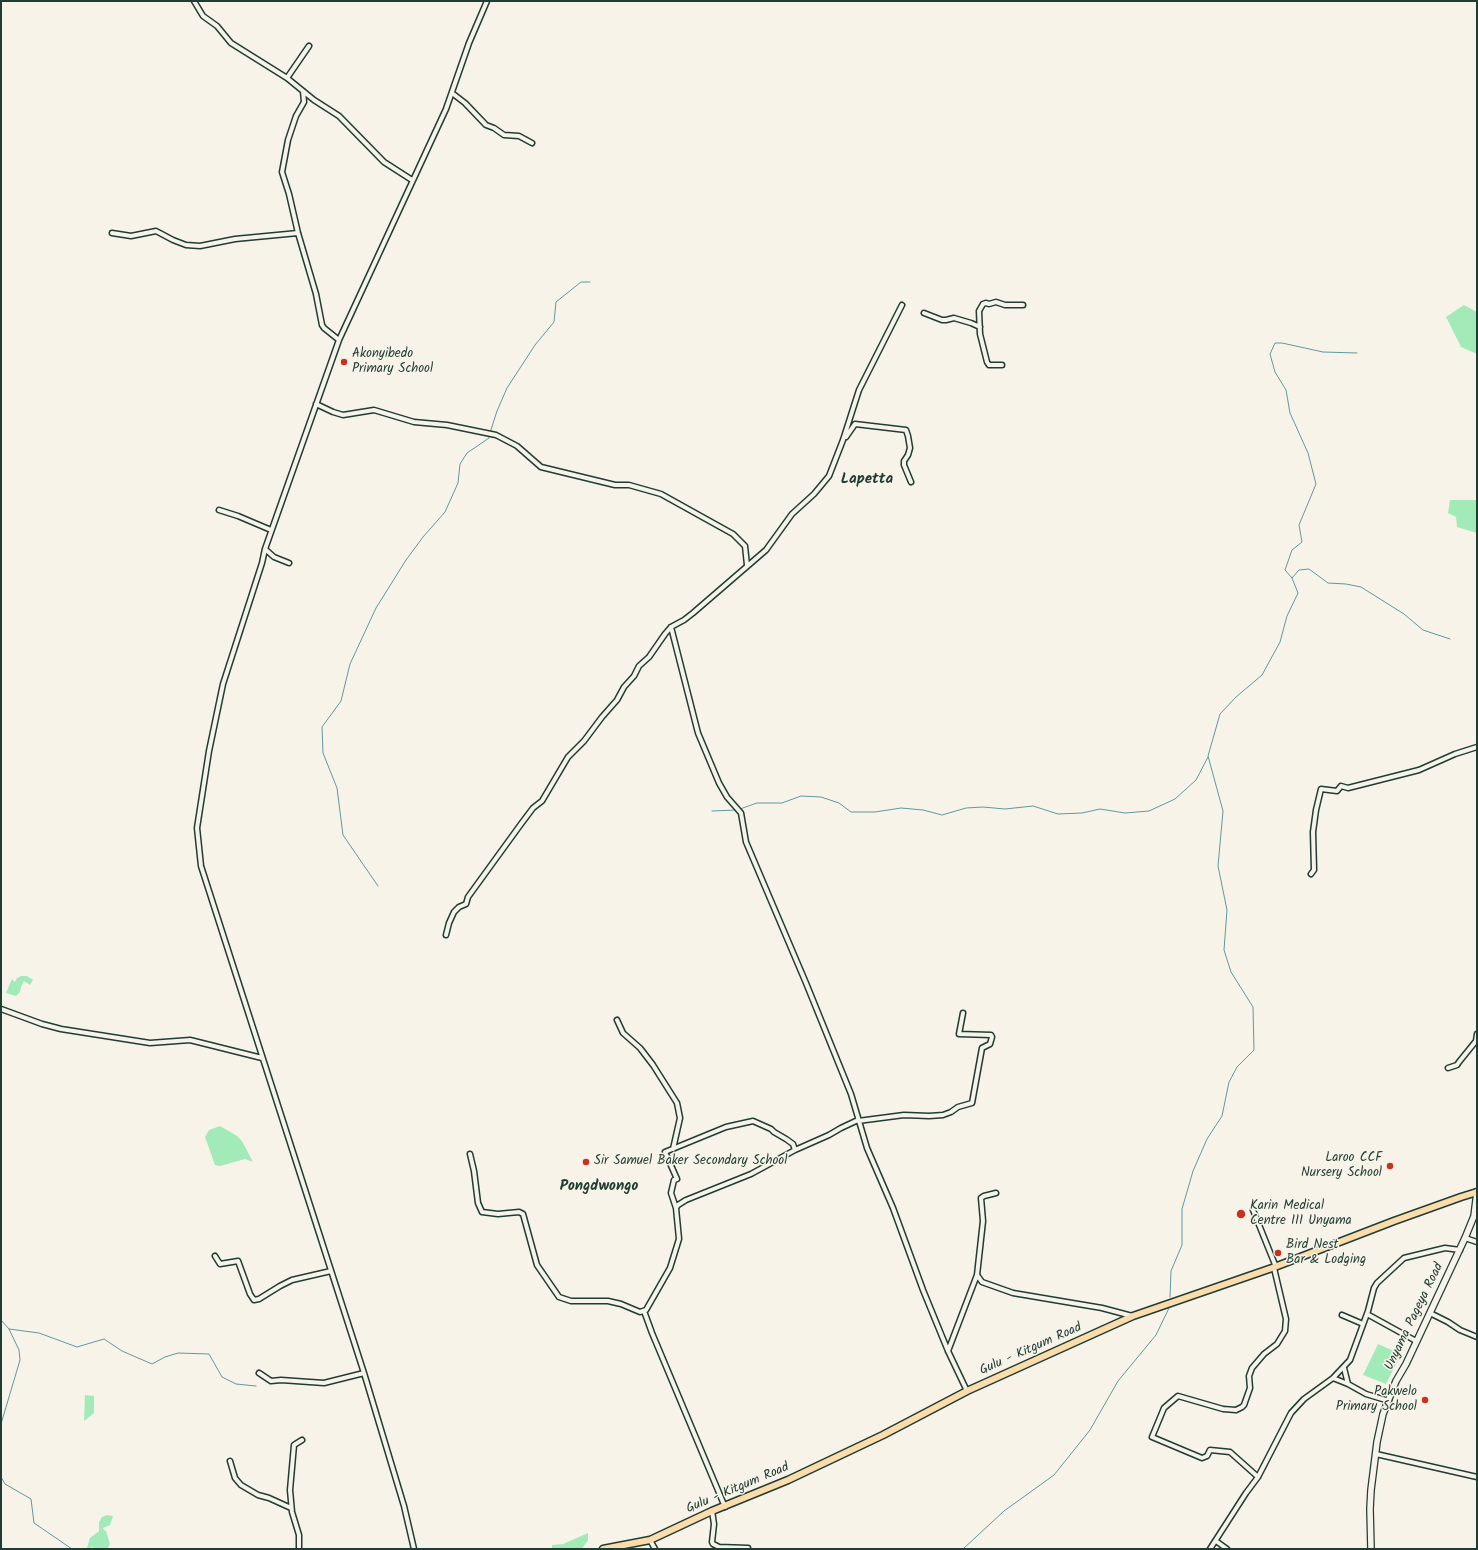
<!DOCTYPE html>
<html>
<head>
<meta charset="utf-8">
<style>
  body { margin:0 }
  #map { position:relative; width:1478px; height:1550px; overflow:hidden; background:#f7f3e8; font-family:Kalam,sans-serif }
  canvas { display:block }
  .frame { position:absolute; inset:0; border:2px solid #1f3d34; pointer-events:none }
</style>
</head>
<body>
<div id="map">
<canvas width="1478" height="1550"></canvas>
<div class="frame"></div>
</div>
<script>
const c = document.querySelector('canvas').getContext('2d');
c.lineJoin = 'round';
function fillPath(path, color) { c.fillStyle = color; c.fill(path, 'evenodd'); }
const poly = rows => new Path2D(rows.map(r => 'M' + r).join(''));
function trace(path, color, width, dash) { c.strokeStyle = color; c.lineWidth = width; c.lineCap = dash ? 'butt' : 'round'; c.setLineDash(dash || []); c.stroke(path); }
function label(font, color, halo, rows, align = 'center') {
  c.font = font + ' Kalam,sans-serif'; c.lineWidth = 3; c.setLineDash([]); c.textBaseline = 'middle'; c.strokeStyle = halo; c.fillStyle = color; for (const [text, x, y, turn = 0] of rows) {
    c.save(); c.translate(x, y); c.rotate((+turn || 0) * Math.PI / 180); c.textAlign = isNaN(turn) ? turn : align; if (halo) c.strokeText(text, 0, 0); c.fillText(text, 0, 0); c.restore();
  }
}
const green = poly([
  [1464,305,1477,312,1477,354,1461,347,1446,317],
  [1450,500,1477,500,1477,533,1457,527,1456,517,1448,513],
  [21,976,27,976,33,980,30,985,24,981,21,987,20,992,16,996,6,993,12,979,15,982,17,978],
  [220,1126,237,1136,242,1141,253,1162,245,1159,220,1166,215,1165,205,1137,209,1130],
  [1378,1344,1401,1354,1386,1384,1363,1375],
  [85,1395,94,1396,94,1413,84,1421],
  [107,1515,113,1516,110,1525,103,1528,104,1530,106,1531,110,1544,107,1549,94,1549,92,1547,88,1549,87,1548,90,1538,99,1531,99,1522,102,1517],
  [588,1533,588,1540,582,1549,552,1549,552,1545,563,1544]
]);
const stream = poly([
  [490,433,497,411,507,388,535,345,554,322,556,302,581,282,590,282],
  [1292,578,1299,570,1309,569,1328,583,1346,584,1361,587,1404,614,1423,630,1450,639],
  [740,809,757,803,782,803,801,796,821,797,839,803,851,812,875,812,901,808,923,810,942,815,966,808,983,807,1005,809,1033,806,1058,814,1082,813,1100,809,1125,813,1149,811,1175,799,1196,780,1208,757],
  [712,811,737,810],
  [378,886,343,835,337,788,323,753,322,727,341,701,350,664,376,608,406,560,423,537,445,512,458,483,460,464,467,453,489,438,489,436],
  [1170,1297,1171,1271,1182,1245,1182,1209,1193,1171,1207,1139,1222,1116,1229,1082,1237,1067,1254,1050,1253,1007,1231,972,1224,950,1227,910,1218,866,1223,811,1208,756,1220,714,1236,697,1262,675,1280,642,1287,616,1298,593,1292,578,1285,570,1292,550,1302,542,1299,525,1316,484,1308,453,1290,413,1286,390,1275,372,1270,354,1275,343,1282,343,1323,352,1357,353],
  [1,1320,9,1329,19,1350,20,1360,1,1424],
  [9,1329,39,1333,77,1347,104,1339,122,1351,152,1364,165,1357,178,1353,209,1354,222,1377,236,1384,256,1386],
  [1,1477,5,1484,31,1499,34,1523,72,1549],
  [963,1549,1004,1511,1054,1475,1090,1430,1118,1381,1156,1335,1170,1306]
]);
const street = poly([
  [194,1,203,16,217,26,231,43,287,78,314,100,339,116,384,162,412,180],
  [287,78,309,46],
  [303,91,304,102,296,116,288,140,282,172,289,194,298,233,316,294,322,325,324,328,339,340],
  [452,93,465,103,486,125,494,128,504,135,519,136,532,143],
  [112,233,131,236,156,231,173,240,186,245,200,246,235,239,298,233],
  [924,313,942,320,946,320,954,318,971,323,980,327],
  [1002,365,989,365,987,362,980,334,979,311,983,304,986,303,989,304,996,302,1005,305,1023,305],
  [316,404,333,412,343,415,374,410,414,422,447,425,496,435,517,446,541,467,615,485,629,485,661,494,733,534,745,546,747,565],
  [846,437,855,424,906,430,908,436,910,448,908,455,904,461,904,465,911,482],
  [219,510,238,516,271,530],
  [265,549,274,557,289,563],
  [671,627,698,733,719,783,727,797,741,813,746,842,806,983,851,1094,867,1148,893,1208,923,1290,948,1351,967,1391],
  [1311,874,1314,870,1313,832,1316,810,1321,789,1337,791,1341,786,1348,788,1419,770,1455,754,1477,747],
  [446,935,449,923,454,912,459,907,466,904,468,897,521,824,533,808,542,801,568,757,584,741,602,717,617,700,624,687,634,676,639,666,649,657,665,634,671,627,684,620,693,613,766,550,792,514,814,494,829,476,843,440,859,390,902,305],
  [1,1009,42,1024,61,1029,150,1043,190,1040,262,1058],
  [617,1020,623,1033,640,1048,653,1065,677,1103,680,1118,673,1149],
  [1448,1068,1457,1065,1459,1062,1476,1041,1477,1034],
  [858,1121,904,1115,929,1116,943,1115,951,1112,958,1107,972,1103,982,1048,990,1044,992,1037,991,1035,959,1034,963,1013],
  [470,1154,474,1171,478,1203,482,1212,498,1214,519,1212,523,1214,537,1265,559,1297,571,1301,608,1301,621,1304,640,1312,646,1310,670,1268,679,1239,676,1208,678,1205,686,1200,751,1174,795,1150,829,1135,841,1128,858,1120],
  [676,1208,671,1193,674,1180,677,1179,665,1152,726,1127,753,1121,771,1129,774,1132,786,1139,793,1144,795,1150],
  [1253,1210,1276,1267],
  [1465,1238,1477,1242],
  [215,1256,220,1264,238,1261,250,1294,254,1300,259,1299,280,1286,292,1280,331,1271],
  [977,1275,982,1282,1013,1293,1102,1308,1132,1316],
  [644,1311,652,1333,725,1507],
  [1430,1313,1448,1322,1460,1330,1477,1337],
  [1367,1314,1416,1341],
  [1342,1315,1363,1324],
  [948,1351,977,1275,983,1221,981,1198,984,1196,996,1193],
  [1344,1368,1348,1384],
  [259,1373,271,1381,281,1380,324,1383,364,1373],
  [1333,1378,1348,1384,1366,1394,1389,1401],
  [1376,1454,1477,1477],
  [230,1461,235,1478,241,1485,258,1495,269,1498,291,1508],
  [1258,1477,1230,1452,1210,1450,1207,1456,1202,1458,1152,1437,1164,1408,1178,1396,1223,1409,1236,1410,1242,1407,1244,1405,1250,1388,1249,1376,1252,1368,1264,1354,1277,1344,1285,1331,1286,1319,1274,1268],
  [712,1511,714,1524,712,1542,713,1544,719,1547,748,1548],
  [650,1540,655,1549],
  [1216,1541,1227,1549],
  [299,1549,299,1535,292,1512,290,1490,294,1445,302,1440],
  [414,1549,404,1506,364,1373,201,866,197,828,209,751,223,684,262,563,265,549,339,340,446,109,469,43,487,1],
  [1210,1549,1246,1493,1258,1477,1291,1413,1304,1399,1333,1378,1350,1360,1368,1311,1374,1288,1377,1283,1404,1258,1445,1248,1460,1250]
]);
const secondary = poly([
  [1371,1549,1370,1509,1371,1490,1377,1442,1383,1414,1396,1381,1406,1364,1465,1238,1474,1216,1477,1192]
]);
const primary = poly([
  [603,1549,650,1540,712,1511,788,1480,883,1435,967,1391,1133,1316,1272,1268,1394,1221,1461,1197,1477,1192]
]);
const markers = [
  [344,362,4,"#c8321e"],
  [586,1162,4,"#c8321e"],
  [1390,1166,4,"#c8321e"],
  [1241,1214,5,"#c8321e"],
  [1278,1253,4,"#c8321e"],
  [1425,1400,4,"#c8321e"]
];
const poiNames = [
  ["Akonyibedo",352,355],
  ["Primary School",352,370],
  ["Laroo CCF",1382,1159,"right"],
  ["Nursery School",1382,1174,"right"],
  ["Sir Samuel Baker Secondary School",594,1162],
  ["Karin Medical",1250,1207],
  ["Centre III Unyama",1250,1222],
  ["Bird Nest",1286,1246],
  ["Bar & Lodging",1286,1261],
  ["Pakwelo",1417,1393,"right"],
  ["Primary School",1417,1408,"right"]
];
const streetNames = [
  ["Unyama Pageya Road",1415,1317,-64],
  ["Gulu - Kitgum Road",1031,1350,-24],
  ["Gulu - Kitgum Road",738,1489,-23]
];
const quarterNames = [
  ["Lapetta",867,480],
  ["Pongdwongo",599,1187]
];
fillPath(green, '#a2ebb9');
trace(stream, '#5f98a1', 1);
trace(street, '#1f3d34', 7);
trace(secondary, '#1f3d34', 8);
trace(primary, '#1f3d34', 9);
trace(street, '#f7f3e8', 4);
trace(secondary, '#f7f3e8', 5.5);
trace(primary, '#fddcac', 6);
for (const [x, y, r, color] of markers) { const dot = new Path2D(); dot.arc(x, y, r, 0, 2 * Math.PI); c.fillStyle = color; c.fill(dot); trace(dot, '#f7f3e8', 1.5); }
label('13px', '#1f3d34', '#f7f3e8', poiNames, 'left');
label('13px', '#1f3d34', '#f7f3e8', streetNames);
label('bold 15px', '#1f3d34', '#f7f3e8', quarterNames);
</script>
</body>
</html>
